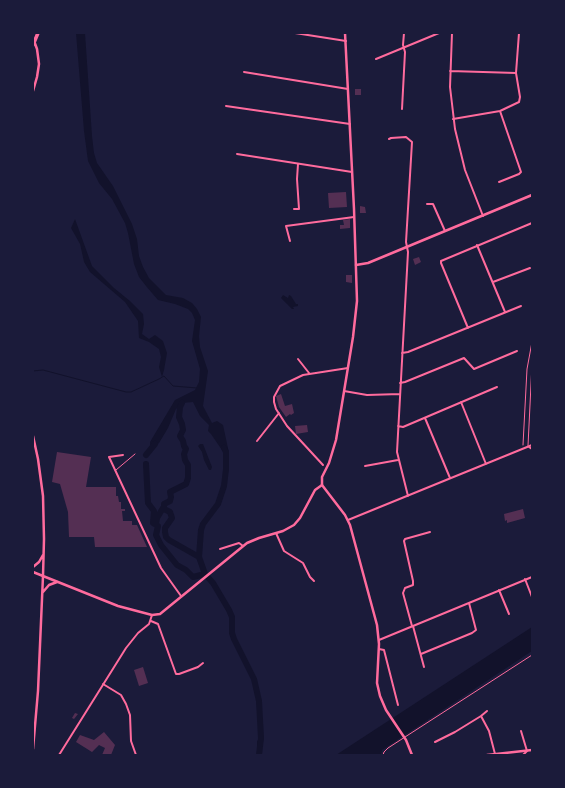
<!DOCTYPE html>
<html>
<head>
<meta charset="utf-8">
<style>
  body { margin:0 }
  #map { position:relative; width:565px; height:788px; overflow:hidden; background:#1b1b3a; font-family:"Work Sans",sans-serif }
  canvas { display:block }
  .frame { position:absolute; inset:0; border:34px solid #1b1b3a; pointer-events:none }
</style>
</head>
<body>
<div id="map">
<canvas width="565" height="788"></canvas>
<div class="frame"></div>
</div>
<script>
const c = document.querySelector('canvas').getContext('2d');
c.lineJoin = 'round';
function fillPath(path, color) { c.fillStyle = color; c.fill(path, 'evenodd'); }
const poly = rows => new Path2D(rows.map(r => 'M' + r).join(''));
function trace(path, color, width, dash) { c.strokeStyle = color; c.lineWidth = width; c.lineCap = dash ? 'butt' : 'round'; c.setLineDash(dash || []); c.stroke(path); }
const water = poly([
  [76,33,85,33,92,136,94,153,97,163,113,186,132,224,137,239,139,256,143,267,149,278,166,295,183,298,192,303,197,309,201,317,199,336,200,347,208,371,203,406,212,423,217,421,223,425,229,453,226,456,211,434,208,431,209,425,200,416,193,402,182,403,176,409,168,428,159,443,150,450,150,442,175,400,195,390,199,382,200,369,192,341,195,320,192,313,188,309,175,304,158,300,146,286,139,277,134,264,128,233,125,223,112,199,99,183,88,161,84,131],
  [75,219,92,266,114,288,130,301,143,314,144,324,142,334,149,339,155,335,163,341,167,353,164,370,162,377,159,367,161,357,159,349,149,342,139,338,138,321,125,302,90,272,84,262,80,244,71,228],
  [283,295,288,298,289,295,291,296,296,304,298,304,298,306,293,307,294,309,292,309,281,298],
  [200,444,203,444,212,467,211,470,209,470,204,460,202,452,198,446],
  [532,627,532,651,382,750,381,755,336,755],
  [261,738,262,755,257,755,257,741]
]);
const stream = poly([
  [33,371,43,370,126,392,131,392,159,379,164,376,173,386,197,388]
]);
const river = poly([
  [182,403,180,407,179,417,182,424,183,430,180,436,183,441,184,446,186,449,184,454,185,460,188,465,188,478,186,484,170,492,171,497,170,501,164,504,164,509,170,512,172,518,165,528,165,532,166,537,169,540,199,557],
  [224,448,226,452,226,469,224,486,218,504,203,524,201,530,199,557,205,574,213,583,229,610,232,617,232,633,234,639,254,679,259,701,261,738,259,755],
  [146,455,155,444],
  [146,464,148,503,154,511,153,523,158,526,156,535,161,545,177,565,186,570,193,577,205,574],
  [156,524,157,518,163,508]
]);
const building = poly([
  [355,89,361,89,361,95,355,95],
  [346,192,347,207,329,208,328,193],
  [360,206,365,207,366,213,360,213],
  [350,219,350,228,340,229,340,225,344,225,343,220],
  [419,257,421,262,415,265,413,259],
  [346,275,352,275,352,283,346,282],
  [281,394,285,406,292,404,294,413,291,415,290,414,286,417,279,407,276,396],
  [307,425,308,432,296,434,295,426],
  [57,452,91,457,86,487,116,487,116,496,118,496,119,502,121,502,121,509,125,509,125,511,122,511,123,521,132,521,132,525,137,525,147,547,95,547,94,537,69,537,68,512,60,484,52,482],
  [523,509,525,518,507,523,507,520,505,521,504,514],
  [143,667,148,683,139,686,134,670],
  [75,713,78,714,74,719,72,718],
  [104,732,115,745,111,755,102,755,105,748,99,745,92,752,76,742,80,735,94,740]
]);
const path = poly([
  [523,445,527,369,532,342]
]);
const service = poly([
  [528,446,532,364],
  [116,470,135,454],
  [383,755,384,752,388,748,532,655]
]);
const minor = poly([
  [295,33,346,41],
  [452,33,450,87,455,129,465,170,483,216],
  [376,59,439,33],
  [450,71,516,73],
  [244,72,348,89],
  [226,106,350,124],
  [402,109,405,52,403,45,404,33],
  [453,119,500,111,519,102,520,97,516,73,519,33],
  [389,139,391,138,406,137,412,142,406,242,408,252,397,452,408,496],
  [237,154,352,172],
  [499,182,519,174,521,172,500,111],
  [427,204,433,204,445,231],
  [294,209,299,209,297,179,298,164],
  [290,241,286,226,354,217],
  [477,245,505,312],
  [493,282,530,268],
  [468,328,441,263,441,261,532,223],
  [402,353,408,352,521,306],
  [298,359,309,373],
  [400,383,405,382,464,358,474,369,517,351],
  [344,391,367,395,400,394],
  [461,402,486,464],
  [425,418,450,478],
  [398,426,403,427,497,387],
  [257,441,279,413],
  [529,447,532,449],
  [123,455,109,457,161,568,181,596],
  [323,465,287,426,276,409,274,402,274,397,280,386,303,375,348,368],
  [365,466,398,460],
  [348,520,532,445],
  [276,533,284,551,303,563,310,577,314,581],
  [220,549,239,543,243,546],
  [525,579,532,597],
  [499,590,509,614],
  [151,621,158,624,176,674,179,674,198,667,203,663],
  [412,626,403,593,405,588,413,585,413,581,404,541,405,539,430,532],
  [413,626,424,667],
  [379,640,532,577],
  [379,649,384,650,398,705],
  [421,654,472,633,476,630,469,603],
  [103,684,121,695,126,704,130,715,131,741,136,755],
  [481,716,487,711],
  [521,731,527,751,523,755],
  [435,742,455,732,481,716,489,731,495,754],
  [59,755,126,648,138,633,149,624,152,615]
]);
const tertiary = poly([
  [356,265,368,263,532,195],
  [322,485,345,515,350,525,377,625,379,644,377,683,380,696,386,710,406,740,412,755],
  [43,592,49,585,57,582],
  [33,749,38,691,43,576],
  [487,755,532,750]
]);
const secondary = poly([
  [33,38,37,49,39,64,37,77,33,91],
  [33,436,38,459,43,496,44,539,43,576],
  [33,567,39,562,43,555],
  [33,572,118,606,152,615,160,614,247,543,259,538,283,531,294,525,300,518,315,490,322,485,322,477,329,463,336,440,353,337,357,301,354,209,345,33]
]);
const motorway = poly([
  [33,45,38,33]
]);
const rail = poly([
  [33,475,33,506]
]);
fillPath(water, '#12122b');
trace(stream, '#12122b', 1);
trace(river, '#12122b', 6);
fillPath(building, '#542f53');
trace(path, '#ff6b9d', 1);
trace(service, '#ff6b9d', 1);
trace(minor, '#ff6b9d', 2);
trace(tertiary, '#ff6b9d', 2.5);
trace(secondary, '#ff6b9d', 2.5);
trace(motorway, '#ff6b9d', 3.5);
trace(rail, '#a44b75', 1);
</script>
</body>
</html>
